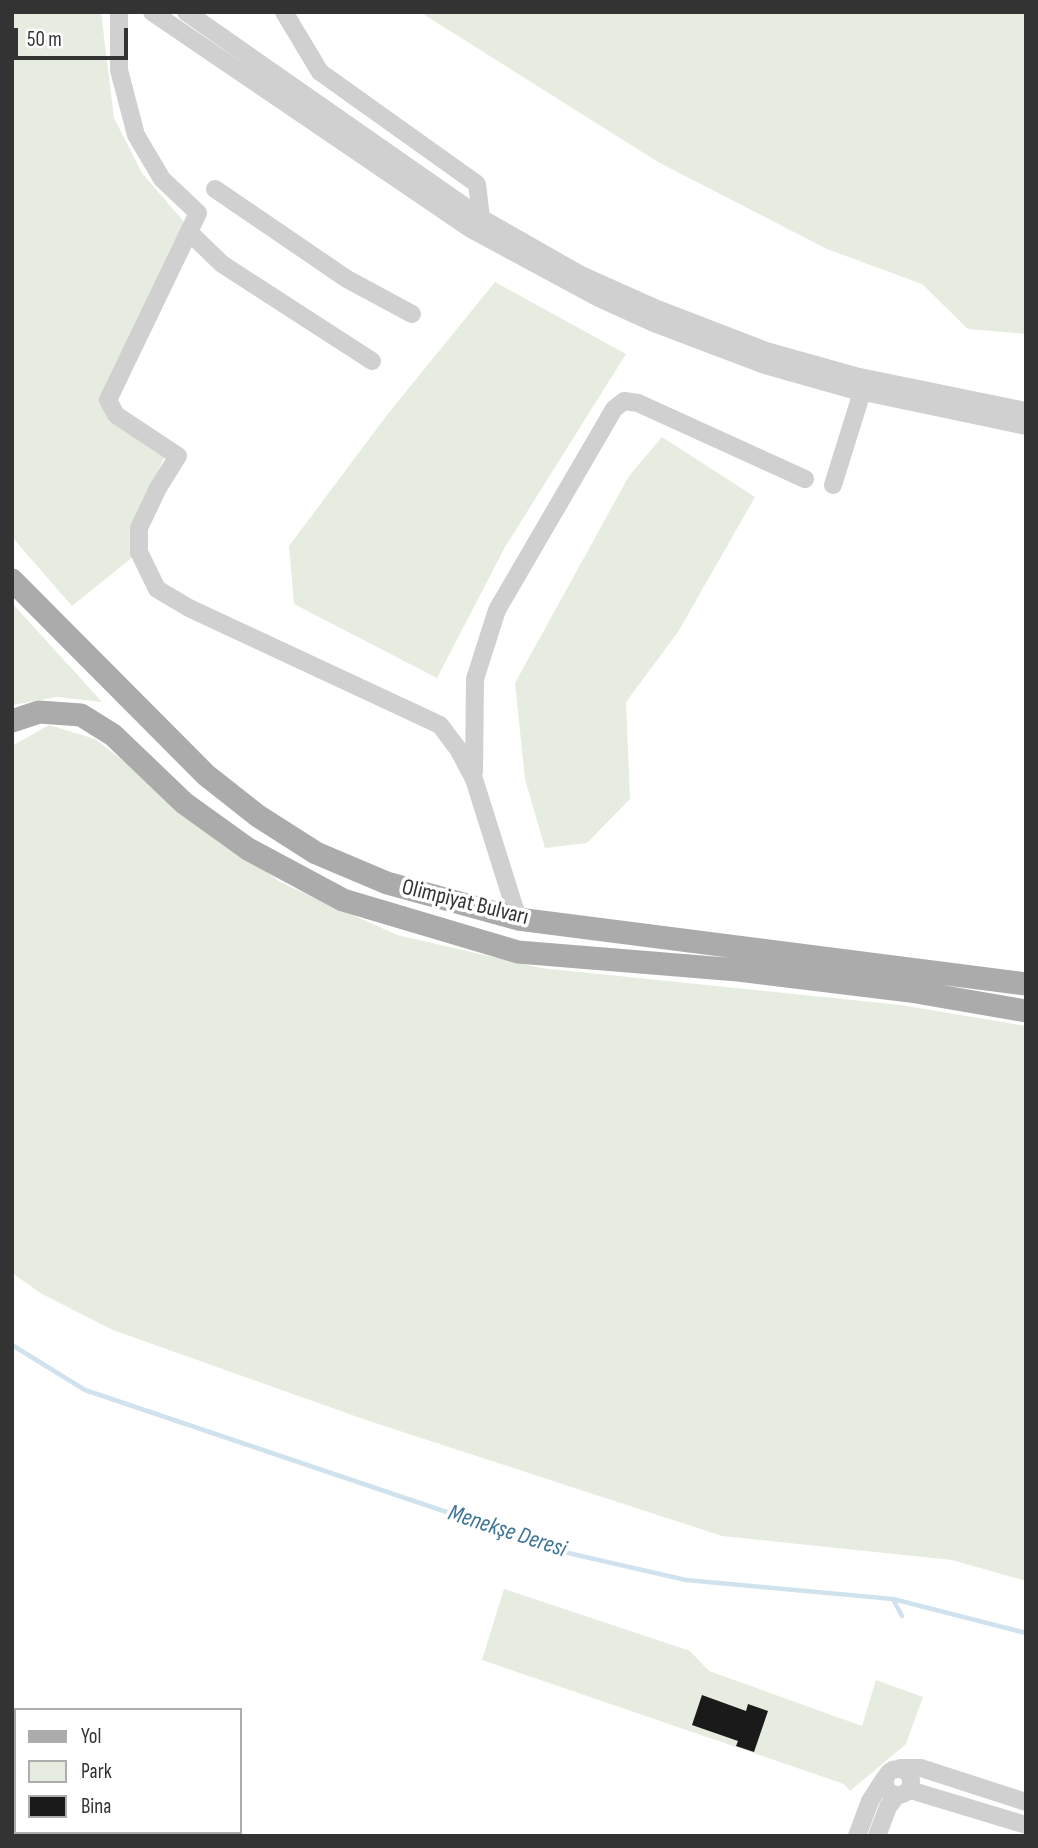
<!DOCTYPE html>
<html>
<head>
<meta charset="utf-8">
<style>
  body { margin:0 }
  #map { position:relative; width:1038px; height:1848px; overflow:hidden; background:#fff; font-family:"Sofia Sans Condensed",sans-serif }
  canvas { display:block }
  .frame { position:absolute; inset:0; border:14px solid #333; pointer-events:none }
  .legend { position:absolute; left:14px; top:1708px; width:228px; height:126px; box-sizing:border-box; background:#fff; border:2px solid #adadad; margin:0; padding:9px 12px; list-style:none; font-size:21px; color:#333 }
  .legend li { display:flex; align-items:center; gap:14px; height:35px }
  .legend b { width:35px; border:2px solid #adadad }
  .scale { position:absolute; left:14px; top:28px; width:114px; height:32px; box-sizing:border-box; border:4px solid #333; border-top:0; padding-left:9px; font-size:21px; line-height:24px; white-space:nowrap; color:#333; -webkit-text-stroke:5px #fff; paint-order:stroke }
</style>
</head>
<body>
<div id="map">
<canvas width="1038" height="1848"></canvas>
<div class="frame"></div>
<ul class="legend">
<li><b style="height:9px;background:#ababab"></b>Yol</li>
<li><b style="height:19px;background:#e6ecdf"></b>Park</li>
<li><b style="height:19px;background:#1a1a1a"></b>Bina</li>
</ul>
<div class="scale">50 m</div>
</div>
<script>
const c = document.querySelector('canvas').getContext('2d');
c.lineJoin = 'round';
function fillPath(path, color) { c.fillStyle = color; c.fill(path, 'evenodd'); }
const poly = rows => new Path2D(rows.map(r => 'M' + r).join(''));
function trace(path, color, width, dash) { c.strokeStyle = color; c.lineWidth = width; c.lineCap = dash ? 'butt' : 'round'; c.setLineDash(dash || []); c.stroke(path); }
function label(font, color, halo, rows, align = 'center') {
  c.font = font + ' "Sofia Sans Condensed",sans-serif'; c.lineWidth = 7; c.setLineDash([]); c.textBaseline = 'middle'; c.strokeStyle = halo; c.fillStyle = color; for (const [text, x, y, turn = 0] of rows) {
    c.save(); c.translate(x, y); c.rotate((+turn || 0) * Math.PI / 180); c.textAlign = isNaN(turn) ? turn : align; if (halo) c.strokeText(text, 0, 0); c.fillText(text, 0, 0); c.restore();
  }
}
const green = poly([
  [12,12,101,12,114,118,142,173,185,223,101,399,109,421,165,456,131,526,134,556,72,606,12,537],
  [420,12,1026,12,1026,334,968,329,922,284,827,249,658,162],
  [495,282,626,354,505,547,437,678,294,604,289,546,387,415],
  [662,437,755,497,678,632,626,702,630,799,587,843,545,848,525,779,515,683,629,476],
  [12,603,102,702,57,697,12,705],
  [49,725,95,739,280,882,397,935,541,968,901,1005,1026,1026,1026,1581,952,1560,722,1536,366,1420,113,1330,42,1294,12,1273,12,746],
  [504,1589,690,1651,709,1671,862,1726,876,1680,923,1697,906,1744,850,1791,844,1784,482,1660]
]);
const stream = poly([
  [12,1345,85,1390,568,1553,686,1580,893,1599,1026,1633],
  [893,1599,902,1616]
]);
const building = poly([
  [702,1695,746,1711,748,1704,768,1711,754,1752,736,1746,738,1741,692,1725]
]);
const minor = poly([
  [119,12,119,70,136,135,162,179,198,213,108,400,116,415,178,456,158,488,139,528,139,552,157,589,189,608,440,725,458,749,474,779,518,919],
  [152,12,471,229,599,298,654,323,765,365,850,389,1026,426],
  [186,12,481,218,581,275,657,309,766,351,855,376,1026,411],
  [284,12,320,72,477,184,481,218],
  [215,189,347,279,412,314],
  [189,232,222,264,372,361],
  [833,485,862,392],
  [474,772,475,679,497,610,614,409,624,401,638,403,805,479],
  [900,1768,921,1768,1026,1802],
  '885 1782a13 13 0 1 1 26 0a13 13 0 1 1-26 0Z',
  [910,1790,1026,1825],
  [857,1836,870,1801,884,1779],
  [877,1836,888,1807,897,1795]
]);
const major = poly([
  [12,580,206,775,258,816,316,853,387,883,518,919,1026,984],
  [12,721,39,712,81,715,113,735,184,803,248,849,343,900,518,952,738,970,910,991,1026,1011]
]);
const streetNames = [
  ["Olimpiyat Bulvarı",465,903,14]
];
const waterNames = [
  ["Menekşe Deresi",507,1532,18]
];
fillPath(green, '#e6ecdf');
trace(stream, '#cfe2ee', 4.5);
fillPath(building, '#1a1a1a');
trace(minor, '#d0d0d0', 18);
trace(major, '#ababab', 23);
label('23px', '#333', '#fff', streetNames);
label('italic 24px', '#3f7597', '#fff', waterNames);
</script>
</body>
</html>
